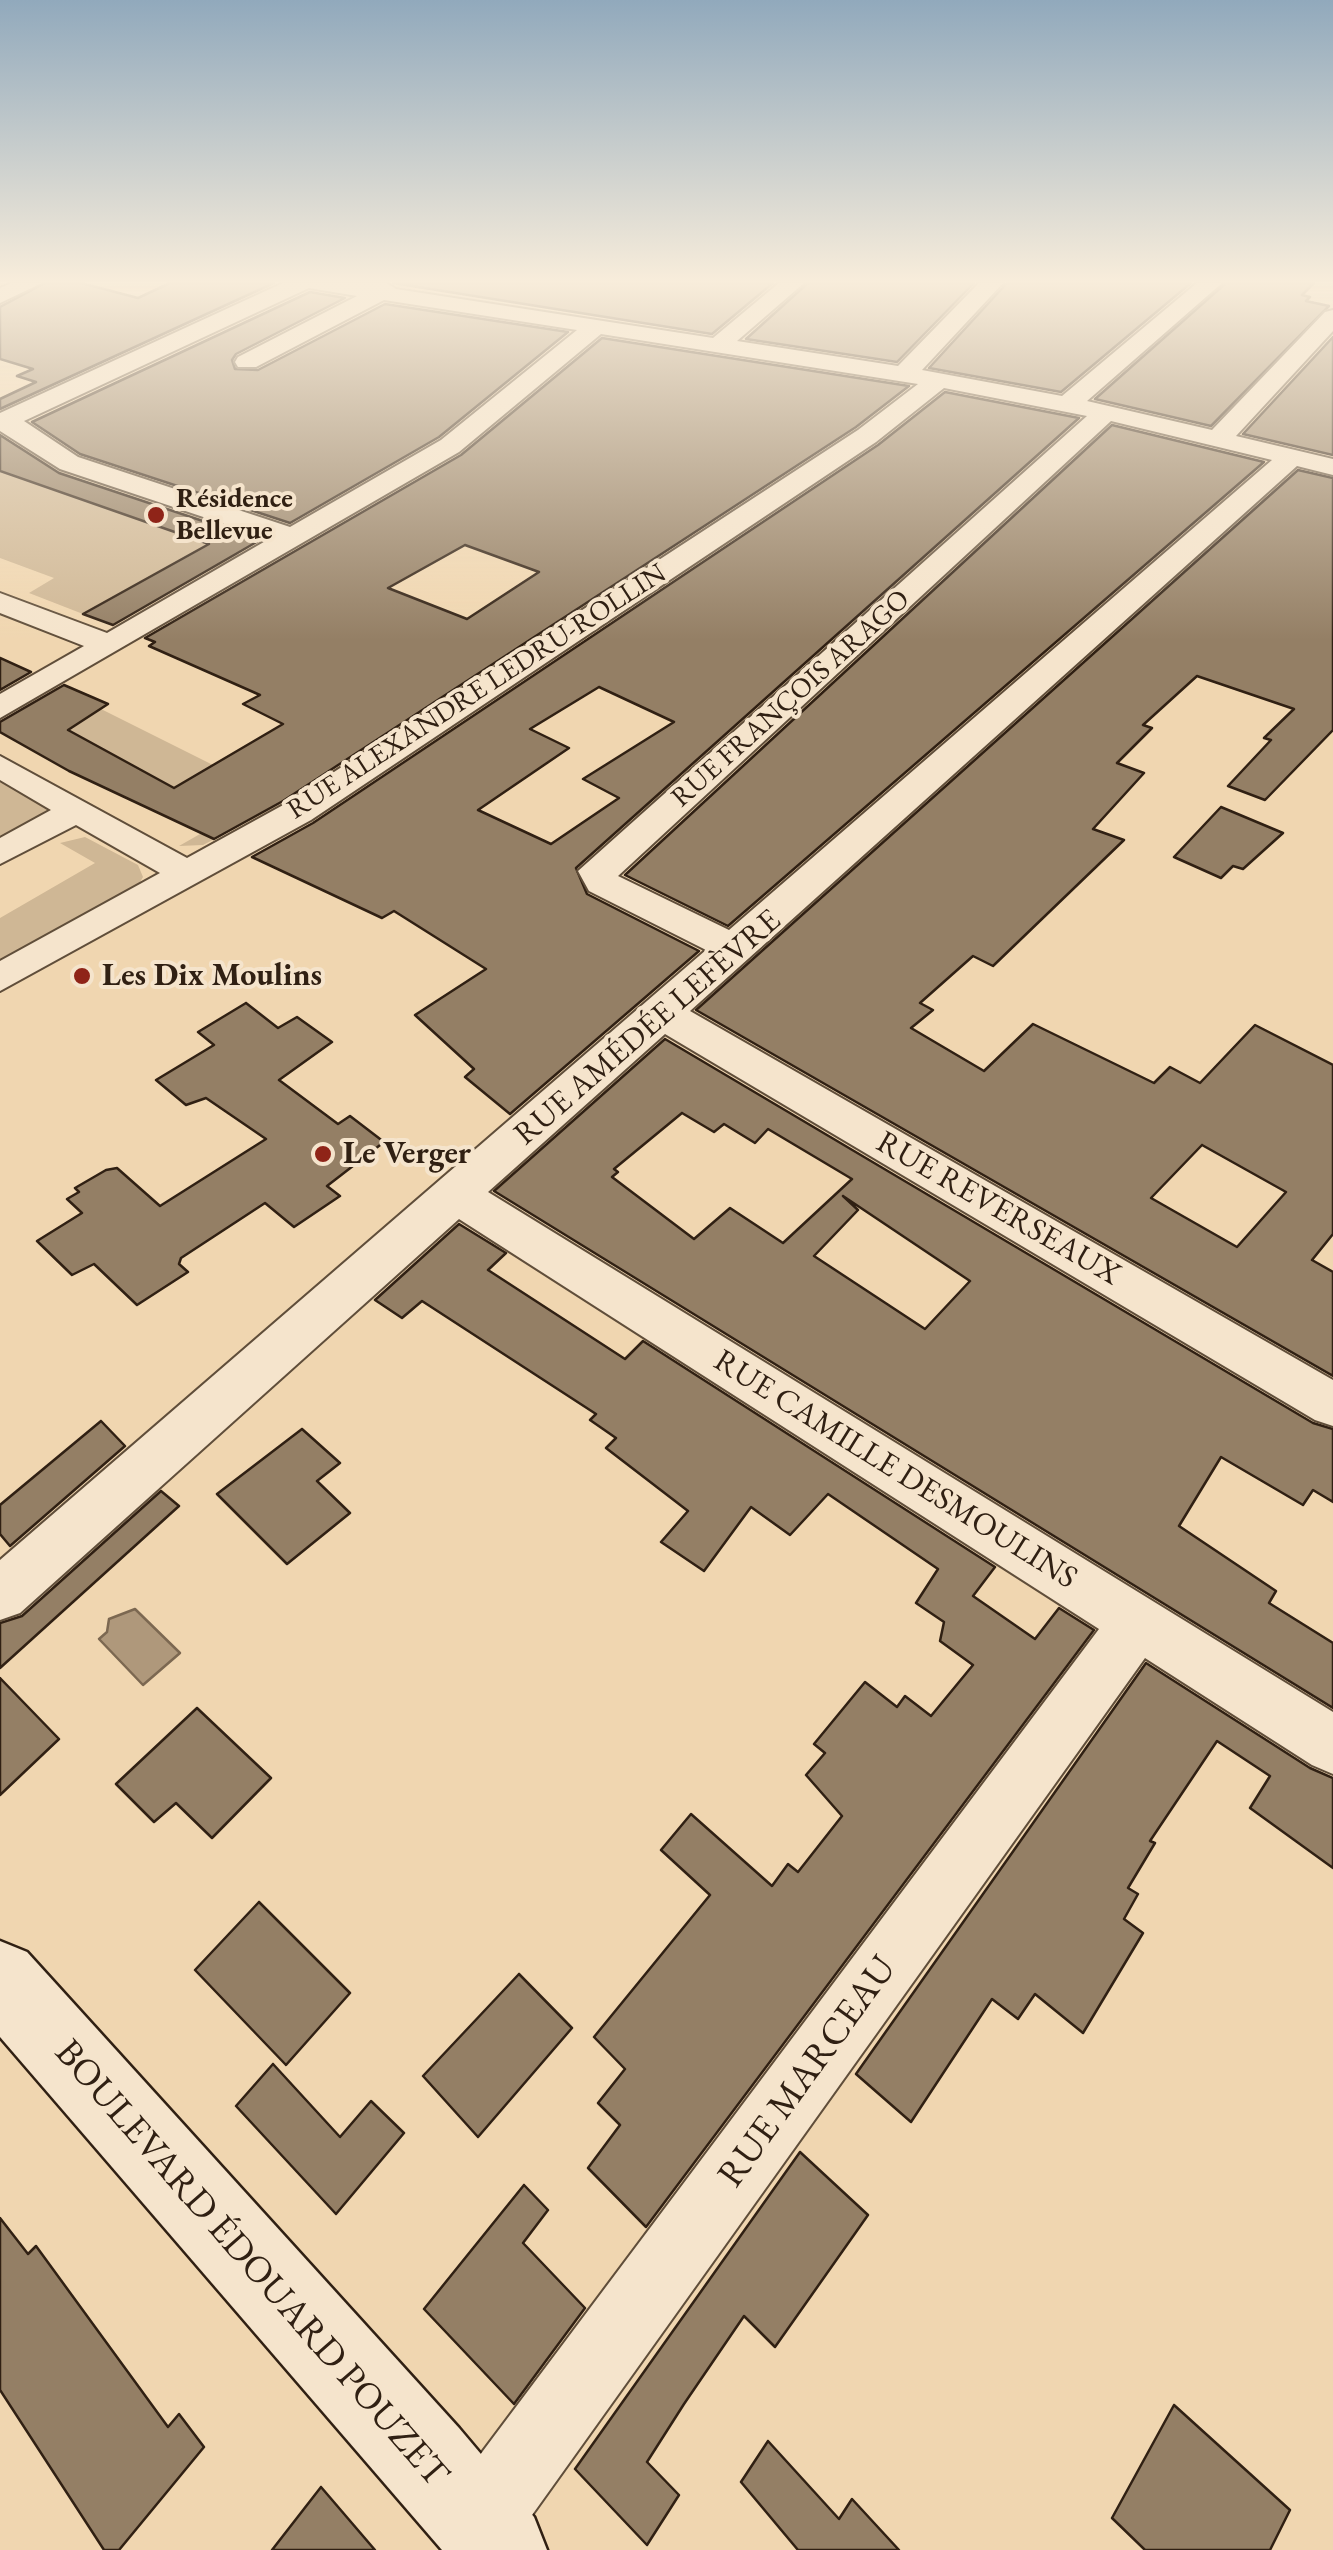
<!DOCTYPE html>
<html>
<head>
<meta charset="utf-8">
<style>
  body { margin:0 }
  canvas { display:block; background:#f0d6b0 }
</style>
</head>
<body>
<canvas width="1333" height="2550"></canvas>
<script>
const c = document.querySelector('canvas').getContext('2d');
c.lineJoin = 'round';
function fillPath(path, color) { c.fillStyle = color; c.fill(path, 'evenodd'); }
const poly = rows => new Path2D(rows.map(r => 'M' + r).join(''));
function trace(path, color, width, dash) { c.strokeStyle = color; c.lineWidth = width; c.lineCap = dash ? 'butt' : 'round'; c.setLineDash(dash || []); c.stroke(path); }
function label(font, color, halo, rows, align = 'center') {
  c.font = font + ' "EB Garamond",serif'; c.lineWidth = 8; c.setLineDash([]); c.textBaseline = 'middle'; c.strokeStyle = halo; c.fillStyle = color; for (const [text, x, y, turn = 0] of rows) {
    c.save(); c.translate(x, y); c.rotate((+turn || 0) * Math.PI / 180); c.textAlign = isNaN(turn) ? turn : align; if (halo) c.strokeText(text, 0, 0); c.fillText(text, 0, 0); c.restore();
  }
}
const green = poly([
  [21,445,73,477,52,489,244,556,179,583,153,575,83,614,29,593,54,578,0,558,0,455],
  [57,687,213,765,288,801,203,845,179,846,221,822,71,732,60,732,18,709],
  [0,776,49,808,0,844],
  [85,837,138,865,143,877,139,884,0,961,0,918,95,863,60,843]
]);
const water = poly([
  [135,1609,180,1653,143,1685,99,1639,107,1632,109,1619,135,1609]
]);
const building = poly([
  [45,283,81,283,138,298,170,283,274,283,0,409,0,399,36,382,17,376,33,369,0,359,0,307,45,283],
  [393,283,773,283,712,334,393,283],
  [808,283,974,283,897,362,746,339,808,283],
  [1007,283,1191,283,1061,392,929,368,1007,283],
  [1226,283,1314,283,1302,295,1310,297,1306,301,1329,306,1211,426,1095,399,1226,283],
  [310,292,345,298,236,354,232,360,235,369,258,370,385,304,568,332,439,437,290,523,80,454,32,422,310,292],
  [1333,337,1333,455,1243,434,1333,337],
  [602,338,909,386,856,427,283,801,214,839,69,771,0,732,0,722,64,685,108,704,68,730,174,788,283,724,243,704,260,695,149,646,155,642,145,638,461,455,602,338],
  [465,545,539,572,467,619,388,588,465,545],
  [945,392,1079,418,576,868,587,894,699,951,510,1114,465,1077,474,1069,415,1015,486,969,394,911,382,918,252,857,313,823,878,445,945,392],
  [599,687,674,722,583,779,619,798,551,844,478,810,569,748,530,729,599,687],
  [1112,425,1264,462,728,926,625,875,1112,425],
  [0,435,59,473,260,540,113,625,83,614,209,544,0,471,0,435],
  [1298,470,1333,478,1333,730,1265,800,1228,786,1271,740,1264,738,1294,709,1197,676,1143,725,1152,728,1117,763,1144,773,1093,829,1124,840,993,966,973,956,920,1003,933,1010,911,1028,984,1071,1033,1024,1154,1083,1170,1067,1200,1083,1255,1025,1333,1065,1333,1234,1312,1260,1333,1272,1333,1376,696,1010,1298,470],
  [1202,1145,1286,1192,1237,1247,1151,1198,1202,1145],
  [0,658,31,672,0,690,0,658],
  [1221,807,1283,833,1243,869,1233,866,1221,878,1174,857,1221,807],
  [246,1003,278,1028,297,1017,332,1042,279,1080,338,1124,350,1116,384,1142,327,1186,340,1196,294,1227,265,1203,181,1258,179,1264,188,1272,137,1305,94,1264,72,1275,37,1241,82,1213,67,1199,79,1192,75,1188,106,1170,117,1168,160,1206,266,1139,206,1098,186,1105,156,1080,214,1045,198,1032,246,1003],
  [665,1039,1313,1423,1333,1429,1333,1502,1313,1490,1303,1505,1221,1457,1179,1526,1276,1591,1269,1603,1333,1643,1333,1708,494,1191,665,1039],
  [682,1113,714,1132,724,1124,755,1143,768,1129,852,1179,783,1243,730,1208,694,1239,612,1177,618,1172,614,1169,682,1113],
  [843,1196,970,1281,925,1329,814,1256,858,1210,843,1196],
  [459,1224,506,1253,488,1270,625,1359,643,1341,995,1567,973,1596,1035,1639,1059,1608,1094,1630,646,2227,588,2168,620,2125,598,2103,625,2069,594,2037,710,1895,661,1850,691,1814,772,1886,788,1864,798,1872,842,1816,806,1775,825,1753,814,1744,865,1682,897,1707,905,1696,931,1716,973,1665,940,1641,944,1622,916,1603,938,1569,828,1494,790,1535,751,1507,704,1571,661,1542,688,1511,606,1448,616,1438,590,1420,596,1414,422,1301,402,1318,375,1300,459,1224],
  [101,1421,125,1446,10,1546,0,1534,0,1505,101,1421],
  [302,1429,340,1463,317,1481,350,1513,287,1564,217,1494,302,1429],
  [161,1491,179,1506,0,1668,0,1623,22,1616,161,1491],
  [1146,1663,1310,1768,1333,1778,1333,1868,1250,1808,1270,1776,1217,1741,1150,1841,1155,1843,1128,1888,1138,1894,1124,1919,1143,1933,1083,2033,1035,1994,1018,2019,992,1999,911,2122,856,2074,1146,1663],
  [0,1678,59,1739,0,1795,0,1678],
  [197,1708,271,1778,212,1838,176,1803,154,1822,116,1784,197,1708],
  [259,1902,350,1993,286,2065,195,1970,259,1902],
  [519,1974,572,2028,478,2137,423,2076,519,1974],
  [273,2064,340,2137,371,2101,404,2133,336,2214,236,2106,273,2064],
  [800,2152,868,2215,775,2347,744,2316,684,2404,647,2462,679,2495,647,2545,575,2469,800,2152],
  [524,2185,548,2210,523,2243,585,2308,514,2404,424,2309,524,2185],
  [0,2218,28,2254,36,2246,168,2427,179,2414,204,2447,119,2550,104,2550,0,2390,0,2218],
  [1174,2405,1290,2510,1270,2550,1145,2550,1112,2518,1174,2405],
  [768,2441,839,2519,852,2499,899,2550,798,2550,741,2482,768,2441],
  [321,2487,375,2550,272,2550,321,2487]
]);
const street = poly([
  [12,283,42,283,0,303,0,288,12,283],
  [283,283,386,283,396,289,713,338,779,283,804,283,737,341,898,366,979,283,1003,283,922,370,1062,396,1197,283,1222,283,1087,401,1212,430,1325,312,1333,310,1333,331,1236,436,1333,459,1333,475,1297,466,690,1011,1333,1380,1333,1426,1315,1420,665,1034,488,1192,1333,1712,1333,1774,1312,1765,1145,1658,507,2550,450,2550,438,2523,450,2495,1099,1629,459,1219,20,1613,0,1620,0,1560,706,950,589,891,578,871,1087,416,944,388,876,442,311,820,0,991,0,961,160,873,76,825,0,864,0,838,51,810,0,780,0,756,187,858,285,804,858,430,918,384,601,334,459,452,0,718,0,694,84,646,0,613,0,593,107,633,269,539,60,469,0,431,0,413,283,283],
  [309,288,357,296,238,357,235,362,238,367,256,367,384,300,577,330,441,440,290,527,78,457,24,421,309,288],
  [1111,421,1272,460,729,930,618,876,1111,421]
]);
const secondary = poly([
  [0,1941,27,1952,459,2428,534,2517,547,2550,442,2550,0,2037,0,1941]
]);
const markers = [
  [156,515,10,"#8f2418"],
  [82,976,10,"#8f2418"],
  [323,1154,10,"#8f2418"]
];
const farPoinames = [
  ["Résidence",176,499],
  ["Bellevue",176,531]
];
const farStreetnames = [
  ["RUE ALEXANDRE LEDRU-ROLLIN",477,692,-33],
  ["RUE FRANÇOIS ARAGO",791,699,-42]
];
const poiNames = [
  ["Les Dix Moulins",102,976],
  ["Le Verger",343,1154]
];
const streetNames = [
  ["RUE AMÉDÉE LEFÈVRE",648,1028,-41],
  ["RUE REVERSEAUX",998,1209,30],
  ["RUE CAMILLE DESMOULINS",895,1470,32]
];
const nearStreetnames = [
  ["RUE MARCEAU",808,2072,-54],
  ["BOULEVARD ÉDOUARD POUZET",251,2264,49]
];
fillPath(green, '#cfb795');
fillPath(water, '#af987b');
trace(water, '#7c6851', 2.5);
fillPath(building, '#947f65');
trace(building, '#302013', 2.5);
trace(street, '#604e3a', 4);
trace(secondary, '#302013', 5);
fillPath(street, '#f5e4cc');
fillPath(secondary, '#f5e4cc');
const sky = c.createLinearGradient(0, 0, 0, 640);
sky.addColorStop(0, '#91a9bc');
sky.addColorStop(0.44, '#f8eddb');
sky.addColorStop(1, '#f8eddb00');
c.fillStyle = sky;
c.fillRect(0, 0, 1333, 640);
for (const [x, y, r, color] of markers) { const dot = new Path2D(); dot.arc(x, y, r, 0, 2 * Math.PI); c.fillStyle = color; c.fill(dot); trace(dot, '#f5e4cc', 4); }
label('bold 28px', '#302013', '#f5e4cc', farPoinames, 'left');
label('28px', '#302013', '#f5e4cc', farStreetnames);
label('bold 32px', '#302013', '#f5e4cc', poiNames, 'left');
label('32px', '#302013', '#f5e4cc', streetNames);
label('38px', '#302013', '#f5e4cc', nearStreetnames);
</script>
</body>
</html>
